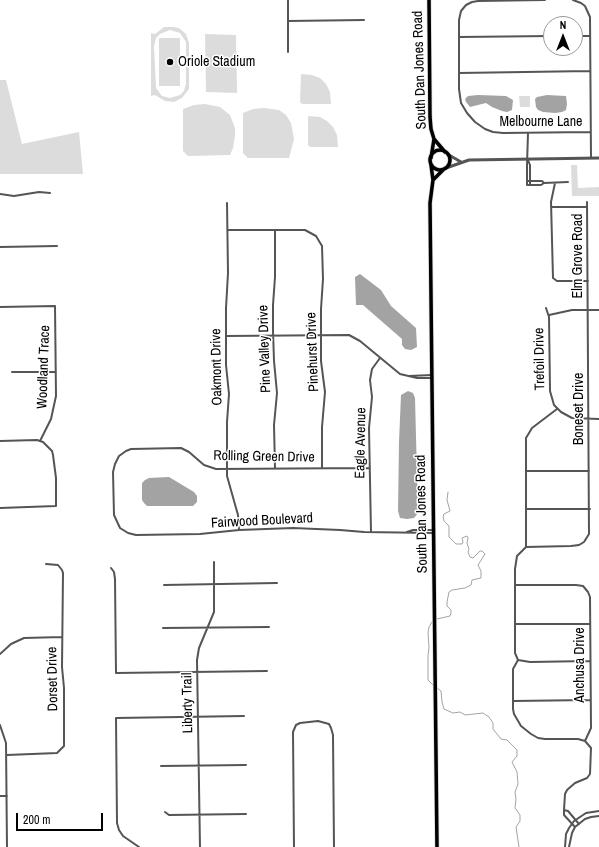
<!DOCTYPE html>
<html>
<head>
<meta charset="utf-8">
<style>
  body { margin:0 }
  #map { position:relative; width:599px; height:847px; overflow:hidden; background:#fff; font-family:"Archivo Narrow",sans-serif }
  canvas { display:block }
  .north { position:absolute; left:543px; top:16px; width:40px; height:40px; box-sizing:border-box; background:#fff; border:1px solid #999; border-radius:50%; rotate:0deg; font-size:11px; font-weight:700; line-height:16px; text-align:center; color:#000 }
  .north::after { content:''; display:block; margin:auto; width:14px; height:18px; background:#000; clip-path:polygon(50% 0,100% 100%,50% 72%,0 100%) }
  .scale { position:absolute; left:16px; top:813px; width:87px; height:18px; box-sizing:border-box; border:2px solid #000; border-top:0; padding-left:5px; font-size:12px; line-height:14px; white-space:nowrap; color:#000; -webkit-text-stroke:3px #fff; paint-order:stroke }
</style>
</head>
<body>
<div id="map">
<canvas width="599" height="847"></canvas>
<div class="north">N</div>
<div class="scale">200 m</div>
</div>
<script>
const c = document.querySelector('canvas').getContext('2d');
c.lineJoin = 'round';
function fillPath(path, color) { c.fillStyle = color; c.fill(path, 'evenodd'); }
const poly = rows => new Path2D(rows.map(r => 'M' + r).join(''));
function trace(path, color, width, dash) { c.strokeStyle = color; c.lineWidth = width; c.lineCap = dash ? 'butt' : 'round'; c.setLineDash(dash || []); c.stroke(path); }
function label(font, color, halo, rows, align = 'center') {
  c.font = font + ' "Archivo Narrow",sans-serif'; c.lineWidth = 3; c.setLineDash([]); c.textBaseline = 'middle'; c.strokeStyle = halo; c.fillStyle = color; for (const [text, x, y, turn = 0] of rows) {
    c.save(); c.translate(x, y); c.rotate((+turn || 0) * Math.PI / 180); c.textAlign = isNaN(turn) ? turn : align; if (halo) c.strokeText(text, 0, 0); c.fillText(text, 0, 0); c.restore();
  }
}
const green = poly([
  [164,27,173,27,179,28,186,34,189,43,189,89,182,98,174,102,165,101,155,95,151,96,151,33,155,34],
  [170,30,180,33,186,42,186,83,184,91,180,95,170,98,162,96,156,88,154,46,156,38,160,34],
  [205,34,236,35,237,93,206,92],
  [159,38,180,38,180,86,159,86],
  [301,74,312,75,320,78,326,84,330,92,331,104,302,104,300,102],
  [0,80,6,80,22,144,79,132,83,174,0,174],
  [519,96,530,96,530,107,520,107],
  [205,104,220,107,230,115,235,128,235,136,233,148,230,155,188,156,183,151,183,109,194,105],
  [264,108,279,110,286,115,291,123,294,139,289,158,248,158,243,153,243,113,253,109],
  [308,116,320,117,327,121,333,127,337,135,338,147,310,147,308,145],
  [571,165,577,165,578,188,599,187,599,196,572,196]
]);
const water = poly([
  [478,95,506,96,513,100,512,110,507,112,502,111,492,107,486,103,470,107,466,102,465,99,468,96],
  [547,95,566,96,567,104,566,110,562,112,555,113,543,112,538,110,536,107,535,99,537,97],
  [360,274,381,290,391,306,416,328,417,347,411,350,405,349,402,345,402,339,363,305,356,305,355,277],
  [408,391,413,393,415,398,418,513,414,518,407,519,400,518,398,511,399,442,401,395],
  [169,477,194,492,197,496,197,502,193,506,147,506,144,503,142,500,142,483,145,480,149,478]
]);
const stream = poly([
  [437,619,450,616,451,613,451,610,447,606,447,602,449,592,452,590,465,588,471,585,472,580,481,578,481,571,478,565,485,554,482,551,480,551,473,558,470,557,468,552,469,549,467,543,468,538,467,536,462,538,463,542,462,544,456,544,449,537,449,526,444,521,443,517,444,514,450,511,447,500,448,492],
  [432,622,429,627,428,633,429,647,428,656,428,680,433,685],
  [436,687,441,691,442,702,444,709,453,713,460,712,465,715,483,713,489,717,493,723,493,729,501,739,507,740,517,750,517,756,512,762,517,772,518,784,515,792,516,799,515,808,520,815,520,821,516,827,519,847]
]);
const minor = poly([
  [545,0,478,1,472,2,466,5,461,11,459,20,459,89,461,103,467,113,475,122,485,129,493,132,503,133,590,132],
  [573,0,581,3,585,6,590,17,591,158],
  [288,21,364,20],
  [575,36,590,36],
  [459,37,551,36],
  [288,52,288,0],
  [459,73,590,71],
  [528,160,530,165,530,185],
  [527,181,542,181,544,183,541,185,527,185,527,165,528,133],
  [544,183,568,182],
  [555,183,551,202,553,278,557,281,588,281],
  [0,194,14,196,39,192,50,193],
  [227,203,228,273,226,308,226,365,229,394,227,422,227,476,238,515,239,530],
  [551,207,587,207],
  [228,230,305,230,316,236,322,246,323,279,321,309,321,361,325,392,322,427,322,468],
  [0,247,57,246],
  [0,307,55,306,56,396,51,419,40,441],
  [546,308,549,317,550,391,554,405,561,412,572,418,599,419],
  [549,315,572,310,599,310],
  [226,336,349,335,360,341,400,374,417,378,432,378],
  [12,372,56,372],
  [409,376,432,375],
  [0,441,37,440,43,442,52,451,53,455,56,478,56,506,0,508],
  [275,468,274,425,277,393,274,361,273,331,273,305,275,277,275,230],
  [370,468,216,469,204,465,189,452,181,448,131,449,126,451,119,456,115,464,113,472,114,515,120,528,128,533,136,535,200,534,239,530,293,528,340,530,364,532,434,533],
  [526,471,589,471],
  [527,509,590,509],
  [371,532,369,428,372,397,370,380,372,369,380,358],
  [407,532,413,530,434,530],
  [526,547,526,438,532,428,557,409],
  [111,568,114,572,115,579,116,673,267,671],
  [164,585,277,583],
  [515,585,576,585,583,586,588,592,590,597,591,728,585,741],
  [515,624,590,624],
  [163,628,269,627],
  [0,654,11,644,24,638,62,637],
  [518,660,515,653,515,569,517,556,526,547,571,546,579,545,584,542,589,534,587,202],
  [518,660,513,669,513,709,514,714,521,726,531,734,538,738,545,739,578,739,585,741,591,748,590,774,587,778,575,783,567,790,565,794,564,810],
  [518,660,530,662,590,661],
  [513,701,590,700],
  [0,725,6,743,7,847],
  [7,755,57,753,64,746,64,688,62,667,63,573,62,570,58,565,46,564],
  [161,766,246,765],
  [0,796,7,796],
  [165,812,169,815,246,814],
  [575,827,564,815,564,810,568,811,579,824],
  [139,847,123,836,119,830,117,823,116,718,244,716],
  [200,847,197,660,199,648,214,612,214,562],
  [294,847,293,732,296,725,300,723,318,721,329,724,331,728,333,735,334,847],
  [565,847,566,834,569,828,574,821,586,813,599,811],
  [569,847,572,833,575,827,585,819,591,817,599,816]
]);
const tertiary = poly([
  [449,155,461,162],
  [446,168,469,160,599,158]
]);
const primary = poly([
  [429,0,430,117,431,129,434,139,431,158],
  [434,139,445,152],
  '430 160a10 10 0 1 1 20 0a10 10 0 1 1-20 0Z',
  [431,165,433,180,430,203,437,847],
  [433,180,443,170]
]);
const markers = [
  [170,62,4,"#000"]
];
const poiNames = [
  ["Oriole Stadium",178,62]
];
const streetNames = [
  ["South Dan Jones Road",420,70,-92],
  ["Melbourne Lane",541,122],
  ["Elm Grove Road",578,256,-90],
  ["Pine Valley Drive",265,349,-92],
  ["Pinehurst Drive",313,352,-92],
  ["Trefoil Drive",540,359,-91],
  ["Woodland Trace",44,367,-88],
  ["Oakmont Drive",217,367,-91],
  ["Boneset Drive",579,409,-90],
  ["Eagle Avenue",361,443,-89],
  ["Rolling Green Drive",264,457,1],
  ["South Dan Jones Road",422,514,-91],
  ["Fairwood Boulevard",262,521,-3],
  ["Anchusa Drive",580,665,-90],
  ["Dorset Drive",53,679,-91],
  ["Liberty Trail",188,703,-91]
];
fillPath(green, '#dcdcdc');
fillPath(water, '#a3a3a3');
trace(stream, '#a3a3a3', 1);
trace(primary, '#dbdbdb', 5);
trace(minor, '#555', 2);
trace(tertiary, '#555', 3);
trace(primary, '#000', 3.5);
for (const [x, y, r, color] of markers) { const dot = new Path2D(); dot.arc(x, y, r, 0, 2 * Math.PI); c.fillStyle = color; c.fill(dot); trace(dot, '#fff', 1.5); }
label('14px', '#000', '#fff', poiNames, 'left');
label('14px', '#000', '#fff', streetNames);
</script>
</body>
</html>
